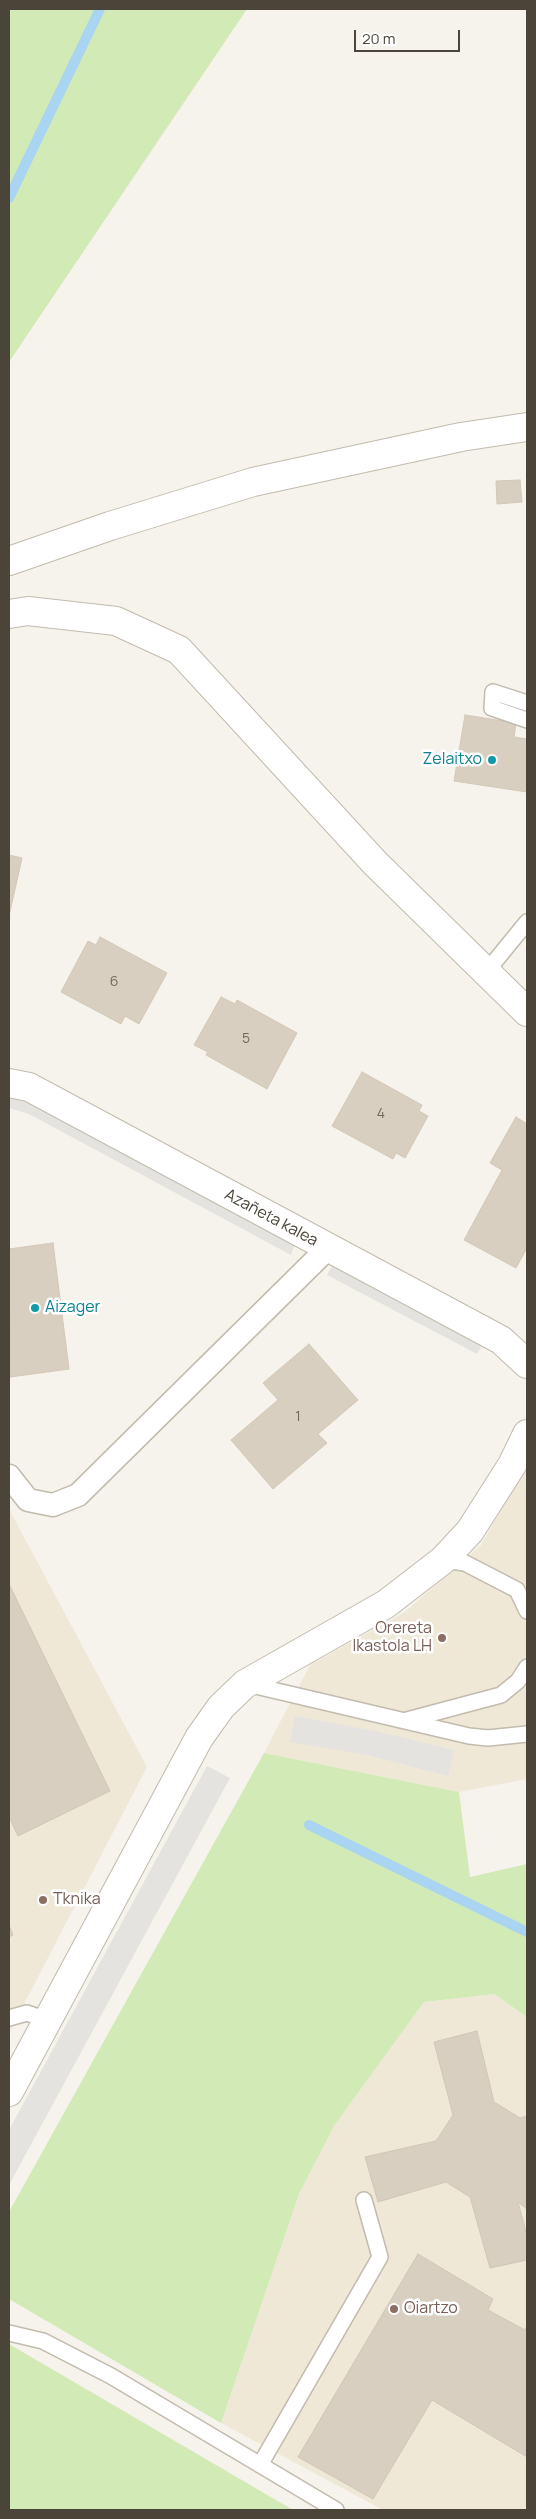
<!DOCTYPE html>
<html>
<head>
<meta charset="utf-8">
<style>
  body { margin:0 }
  #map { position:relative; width:536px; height:2519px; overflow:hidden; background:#f6f3ec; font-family:Manrope,sans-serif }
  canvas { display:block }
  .frame { position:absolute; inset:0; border:10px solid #4b4439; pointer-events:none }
  .scale { position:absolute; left:354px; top:30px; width:106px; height:22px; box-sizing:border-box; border:2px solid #4b4439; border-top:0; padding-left:6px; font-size:15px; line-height:18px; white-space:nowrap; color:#4b4439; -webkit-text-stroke:4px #fff; paint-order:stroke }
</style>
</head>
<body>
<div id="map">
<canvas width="536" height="2519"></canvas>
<div class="frame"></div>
<div class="scale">20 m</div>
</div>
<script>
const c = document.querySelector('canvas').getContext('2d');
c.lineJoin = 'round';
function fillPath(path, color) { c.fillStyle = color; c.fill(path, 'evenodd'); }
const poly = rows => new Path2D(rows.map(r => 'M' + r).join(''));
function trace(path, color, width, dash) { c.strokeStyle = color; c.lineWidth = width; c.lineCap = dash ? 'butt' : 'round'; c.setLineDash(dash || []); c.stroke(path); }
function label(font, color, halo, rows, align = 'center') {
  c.font = font + ' Manrope,sans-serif'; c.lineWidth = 5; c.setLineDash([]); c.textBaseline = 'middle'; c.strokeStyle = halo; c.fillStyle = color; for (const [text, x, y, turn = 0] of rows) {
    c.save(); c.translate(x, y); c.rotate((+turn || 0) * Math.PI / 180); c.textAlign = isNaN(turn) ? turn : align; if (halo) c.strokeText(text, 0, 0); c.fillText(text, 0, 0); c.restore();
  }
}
const education = poly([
  [527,1465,527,1779,459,1792,264,1753,310,1665,405,1612,481,1545],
  [9,1509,147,1767,9,2033],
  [494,1994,527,2017,527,2510,383,2510,221,2423,299,2194,334,2126,424,2002]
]);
const green = poly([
  [9,9,247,9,9,362],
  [264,1753,459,1792,470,1877,527,1864,527,2017,494,1994,424,2002,334,2126,299,2194,221,2423,9,2299,9,2212],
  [9,2344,293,2510,9,2510]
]);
const parking = poly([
  [12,1097,34,1105,295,1244,291,1255,29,1114,9,1108,9,1098],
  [333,1264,483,1343,477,1354,327,1275],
  [295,1716,375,1731,454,1750,448,1776,367,1755,290,1742],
  [207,1766,230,1778,9,2185,9,2130]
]);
const stream = poly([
  [9,198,100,9],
  [309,1825,527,1932]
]);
const building = poly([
  [520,480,522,502,497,504,496,481,520,480],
  [465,715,516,723,514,737,527,739,527,792,454,781,465,715],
  [9,855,22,858,9,916,9,855],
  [100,937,167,973,139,1024,125,1016,121,1024,61,992,88,941,96,945,100,937],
  [221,997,235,1004,237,1000,297,1033,267,1089,206,1055,208,1052,194,1045,221,997],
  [362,1072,422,1105,419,1111,428,1116,405,1158,396,1153,393,1159,332,1126,362,1072],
  [516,1117,527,1124,527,1248,516,1268,464,1240,502,1170,490,1163,516,1117],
  [53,1243,69,1369,10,1377,9,1249,53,1243],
  [309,1344,358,1400,318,1434,327,1443,273,1489,231,1440,278,1400,263,1383,309,1344],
  [9,1584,110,1791,18,1836,9,1817,9,1584],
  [9,1925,13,1935,9,1937,9,1925],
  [477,2031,494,2102,520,2118,527,2116,527,2209,518,2202,527,2235,527,2260,490,2268,470,2197,446,2182,378,2202,365,2157,436,2141,453,2115,434,2042,477,2031],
  [418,2254,493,2299,488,2310,525,2330,527,2326,527,2457,432,2400,373,2499,298,2457,418,2254]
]);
const service = poly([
  [527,703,493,692,492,708,527,720],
  [487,971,527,922],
  [443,1560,465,1563,517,1590,527,1611],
  [247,1684,469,1736,488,1738,527,1734],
  [407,1720,501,1695,518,1681,527,1667],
  [9,2018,27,2013,47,2020],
  [9,2333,43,2341,111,2376,336,2510],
  [260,2465,380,2257,364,2200]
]);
const pedestrian = poly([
  [9,1476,28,1500,53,1505,78,1495,328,1248]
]);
const minor = poly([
  [9,561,110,526,253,482,461,437,527,427],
  [9,614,28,611,116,621,179,650,375,863,527,1012],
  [9,1083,29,1087,501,1340,527,1364],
  [9,2092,199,1738,221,1707,245,1684,386,1604,443,1560,470,1531,512,1465,527,1434]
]);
const markers = [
  [492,760,5,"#0f9aa8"],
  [35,1308,5,"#0f9aa8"],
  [442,1638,5,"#8d6e63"],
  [43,1900,5,"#8d6e63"],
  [394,2309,5,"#8d6e63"]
];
const numberNames = [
  ["6",114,982],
  ["5",246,1039],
  ["4",381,1114],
  ["1",298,1417]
];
const cultureNames = [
  ["Zelaitxo",482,760],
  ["Aizager",45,1308,"left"]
];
const streetNames = [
  ["Azañeta kalea",271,1218,28]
];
const educationNames = [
  ["Orereta",432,1629,"right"],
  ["Ikastola LH",432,1647,"right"],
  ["Tknika",53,1900],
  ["Oiartzo",404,2309]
];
fillPath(education, '#efe8d6');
fillPath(green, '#d2eab5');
fillPath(parking, '#e5e3e0');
trace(stream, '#a9d4f2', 10);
fillPath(building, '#d8cfc1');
trace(building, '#d3c7b4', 1);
trace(service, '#c2bbae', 18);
trace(pedestrian, '#c2bbae', 25);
trace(minor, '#c2bbae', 30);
trace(service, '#fff', 15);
trace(pedestrian, '#fff', 22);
trace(minor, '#fff', 28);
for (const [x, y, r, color] of markers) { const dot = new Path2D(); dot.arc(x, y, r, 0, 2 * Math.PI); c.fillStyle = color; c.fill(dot); trace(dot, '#fff', 2); }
label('14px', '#6e675b', null, numberNames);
label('16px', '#0d838f', '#fff', cultureNames, 'right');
label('16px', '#4b4439', '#fff', streetNames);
label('16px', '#785e54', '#fff', educationNames, 'left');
</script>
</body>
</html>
